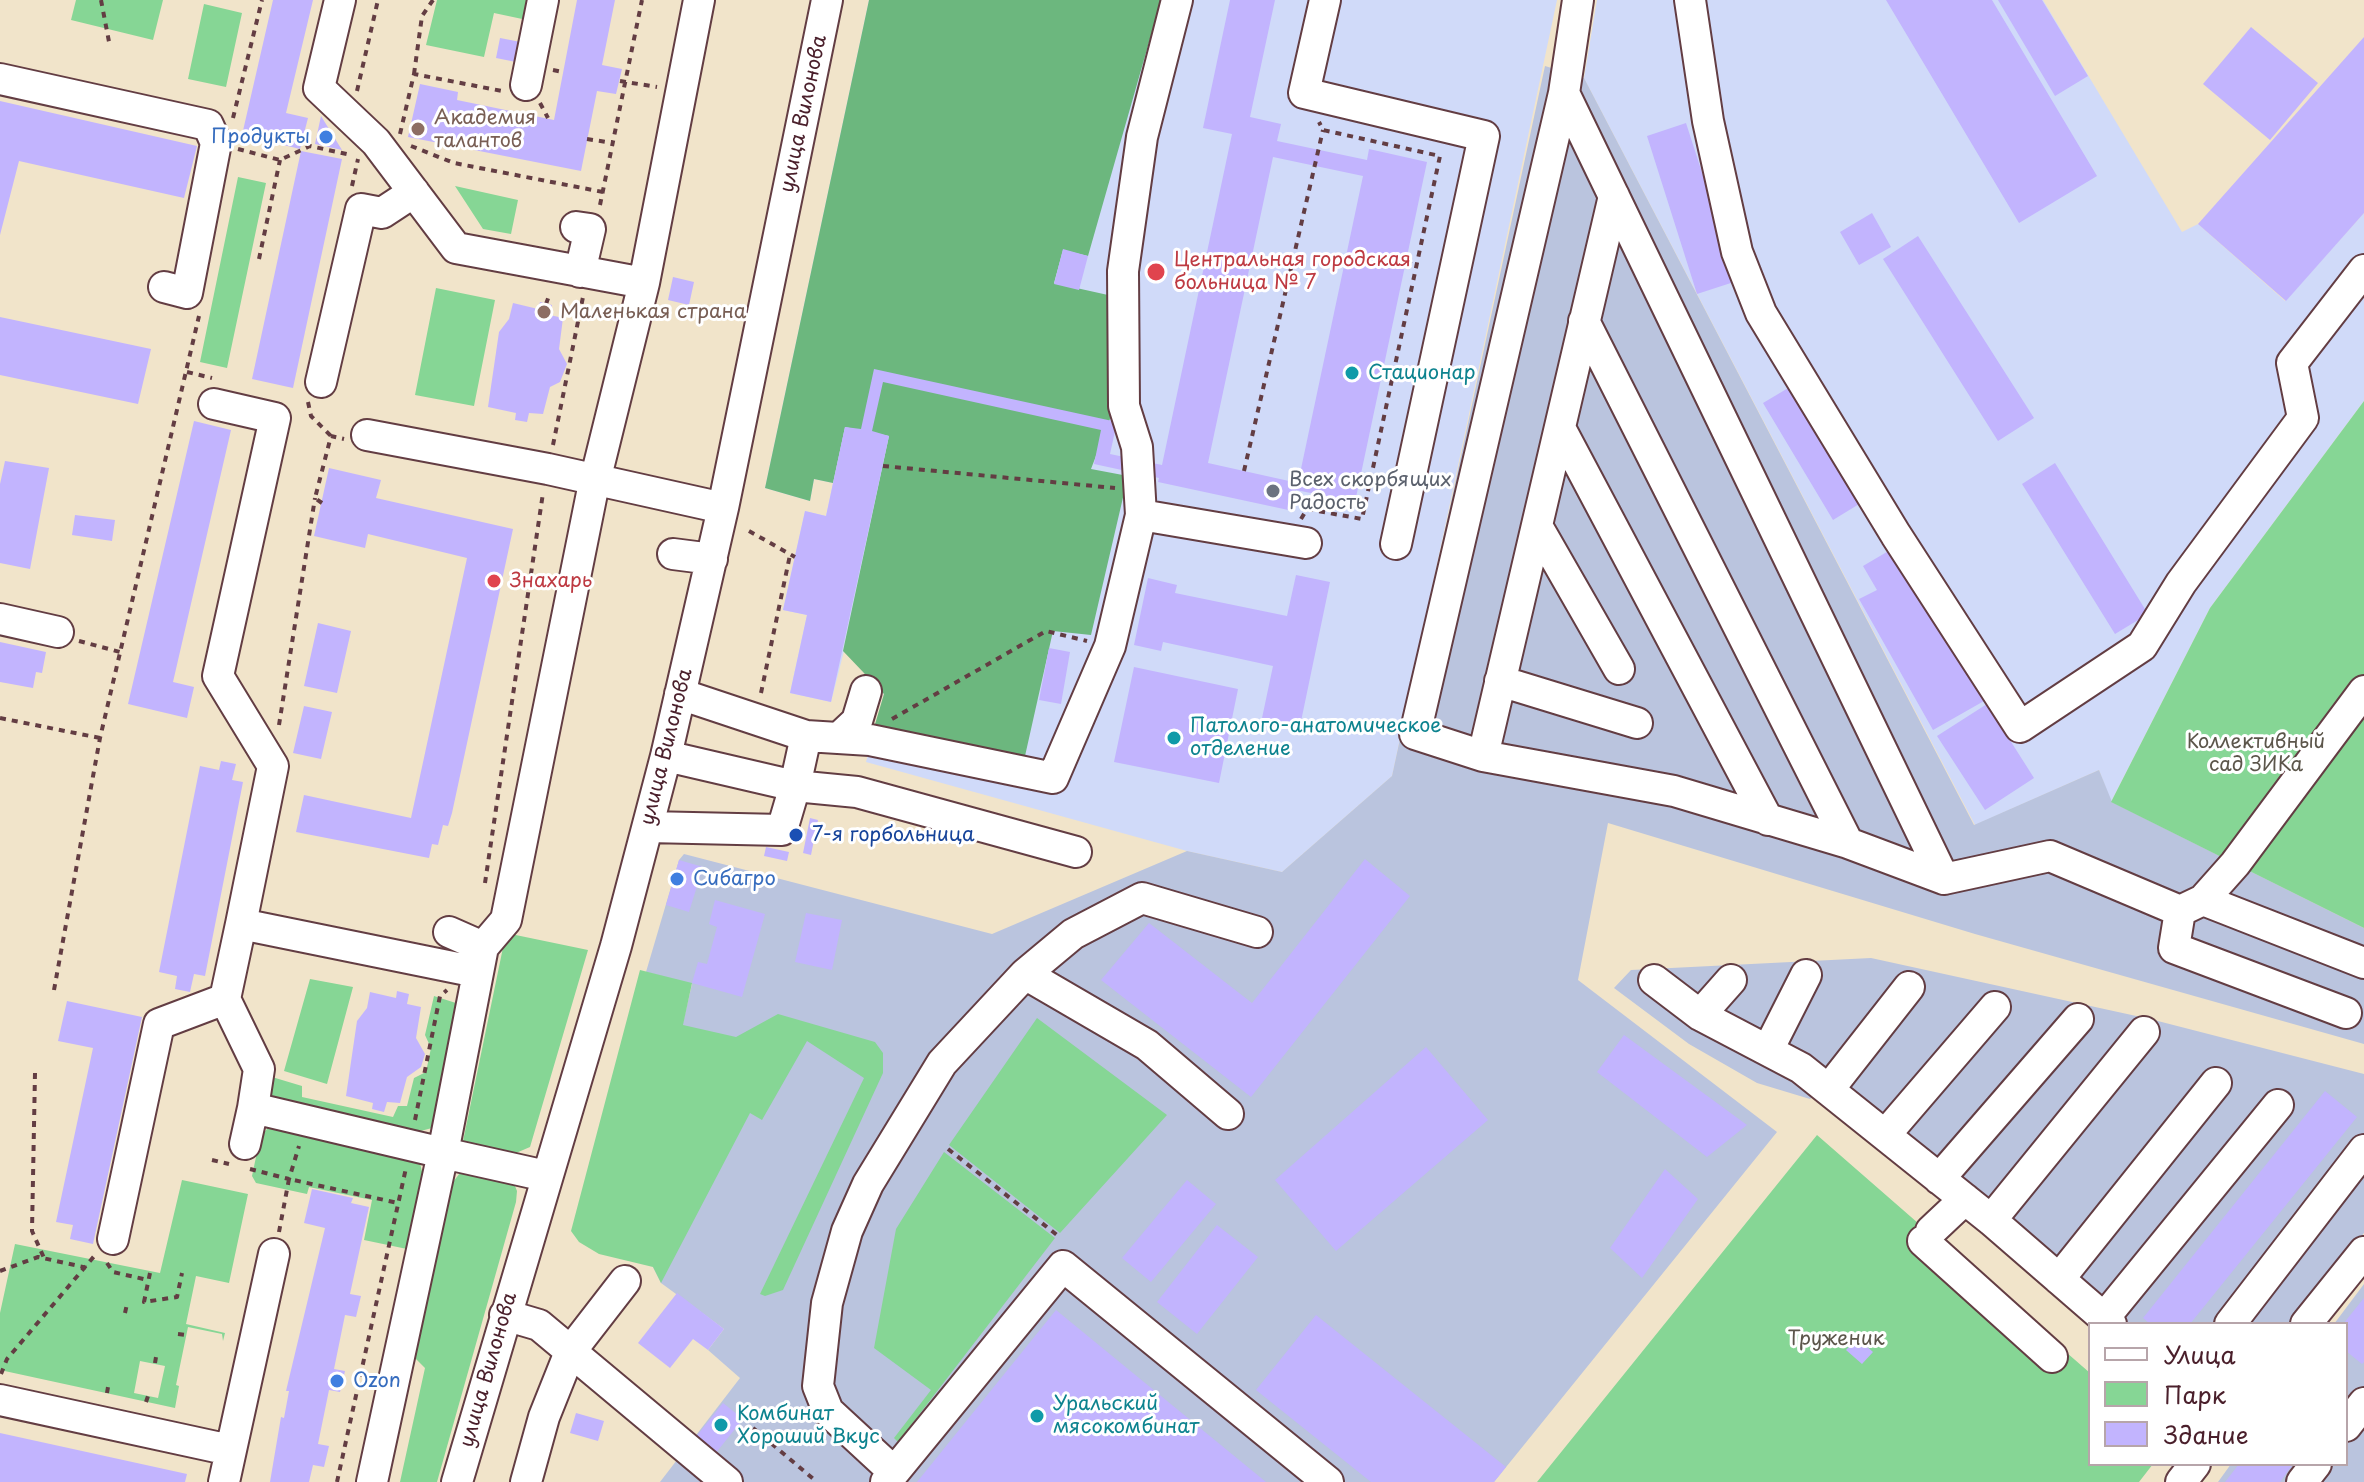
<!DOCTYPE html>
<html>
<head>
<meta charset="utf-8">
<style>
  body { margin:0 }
  #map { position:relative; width:2364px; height:1482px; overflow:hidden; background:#f1e4ca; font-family:"Playpen Sans",sans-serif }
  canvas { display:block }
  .legend { position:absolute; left:2088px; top:1322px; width:260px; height:144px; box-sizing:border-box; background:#fff; border:2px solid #b7a5aa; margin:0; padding:10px 14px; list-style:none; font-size:24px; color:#4a1f2b }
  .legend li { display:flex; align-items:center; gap:16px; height:40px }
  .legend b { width:40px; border:2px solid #b7a5aa }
</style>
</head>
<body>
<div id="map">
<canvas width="2364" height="1482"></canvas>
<ul class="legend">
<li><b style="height:10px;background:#fff"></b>Улица</li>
<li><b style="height:22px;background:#86d695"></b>Парк</li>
<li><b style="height:22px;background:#c2b4fe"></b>Здание</li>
</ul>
</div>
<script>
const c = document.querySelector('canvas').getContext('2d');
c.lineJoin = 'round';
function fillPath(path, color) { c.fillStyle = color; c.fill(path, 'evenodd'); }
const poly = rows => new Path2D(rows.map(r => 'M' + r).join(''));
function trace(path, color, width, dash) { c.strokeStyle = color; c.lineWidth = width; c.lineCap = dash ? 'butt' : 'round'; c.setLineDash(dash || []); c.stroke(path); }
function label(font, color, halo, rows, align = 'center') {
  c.font = font + ' "Playpen Sans",sans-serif'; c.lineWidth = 6; c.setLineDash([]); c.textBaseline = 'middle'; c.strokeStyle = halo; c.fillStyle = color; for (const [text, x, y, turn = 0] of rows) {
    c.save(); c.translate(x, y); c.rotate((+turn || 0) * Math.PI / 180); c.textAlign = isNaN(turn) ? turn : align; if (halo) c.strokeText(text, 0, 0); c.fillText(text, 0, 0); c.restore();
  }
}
const built = poly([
  [869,0,1557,0,1392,776,1282,872,1187,851,866,762,884,694,844,651,831,702,790,693,807,615,783,610,805,511,826,516,833,483,814,479,810,501,765,488],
  [1597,0,2043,0,2182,232,2198,224,2285,301,2364,213,2364,401,2210,608,2111,802,2099,770,1975,825,1584,78]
]);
const industrial = poly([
  [1545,66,1584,78,1974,825,2099,770,2112,802,2364,928,2364,1044,1975,934,1608,823,1578,980,1777,1132,1494,1482,660,1482,740,1378,708,1350,724,1329,661,1283,653,1267,645,1184,692,984,646,972,679,860,684,854,992,934,1187,851,1282,872,1392,776],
  [1871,958,2150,1019,2364,1074,2364,1233,2293,1324,2124,1324,1835,1077,1810,1099,1757,1083,1689,1044,1614,988,1631,970],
  [2364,1284,2364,1482,2218,1482,2231,1464,2346,1464,2346,1324,2334,1324]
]);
const green = poly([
  [76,0,163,0,153,40,71,20],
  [437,0,531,0,527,20,494,13,484,57,426,45],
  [204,4,242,13,226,87,188,79],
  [238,177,266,183,227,368,200,362],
  [455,186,518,200,511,234,483,229],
  [436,288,495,300,474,406,415,395],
  [2364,401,2364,928,2111,802,2210,608],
  [506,933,588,950,530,1147,509,1156,462,1146],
  [640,970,692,983,683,1025,736,1037,778,1014,875,1042,883,1053,883,1073,783,1290,765,1296,760,1294,864,1078,807,1041,762,1120,750,1113,661,1283,653,1267,599,1254,579,1242,571,1231],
  [310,979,353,987,327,1084,284,1071],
  [434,996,459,1004,439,1120,432,1128,413,1133,268,1099,262,1074,302,1086,302,1097,393,1117,398,1106,407,1106,414,1078,426,1072,431,1048,425,1035],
  [1037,1018,1167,1115,1060,1233,949,1145],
  [270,1125,413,1157,420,1163,423,1176,407,1249,364,1240,372,1200,309,1187,307,1194,256,1183,252,1176,260,1138],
  [1817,1135,2090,1373,2090,1464,2153,1464,2139,1482,1537,1482],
  [944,1152,1055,1238,898,1442,894,1438,931,1390,874,1348,896,1229],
  [463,1169,513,1181,517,1191,516,1202,437,1482,400,1482,425,1368,414,1357,453,1182],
  [182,1180,248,1194,229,1283,196,1276,186,1324,225,1333,223,1341,222,1334,188,1327,176,1385,179,1386,175,1408,0,1370,0,1313,15,1244,160,1273],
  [140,1361,165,1366,158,1398,134,1393]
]);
const forest = poly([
  [869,0,1161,0,1088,256,1063,250,1054,283,1117,297,1113,411,1091,469,1128,476,1091,635,1053,631,1025,756,873,731,884,694,843,651,889,436,845,427,833,483,814,479,810,501,765,488]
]);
const building = poly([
  [273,0,313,0,286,113,308,118,300,149,242,135],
  [577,0,615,0,602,65,622,69,616,94,597,91,581,171,408,137,420,84,458,92,457,100,554,120],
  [1230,0,1275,0,1250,117,1281,124,1277,141,1367,160,1369,149,1427,162,1355,502,1296,490,1293,511,1158,482,1159,478,1094,464,1101,430,883,382,872,431,889,436,831,702,790,693,807,615,783,610,805,511,826,516,845,427,861,429,874,369,1117,422,1110,454,1162,465,1232,134,1203,128],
  [1273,157,1363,176,1298,483,1208,463],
  [1886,0,1992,0,2097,176,2019,223],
  [1998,0,2042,0,2088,76,2055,96],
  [2251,27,2318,83,2270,140,2203,84],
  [2364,37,2364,213,2286,301,2198,224],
  [500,38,531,44,526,64,496,58],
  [0,101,197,146,184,198,19,161,0,235],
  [321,116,342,150,315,144],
  [1686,123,1737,281,1697,294,1647,136],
  [301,151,342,159,293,388,252,379],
  [1872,213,1891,247,1859,265,1840,232],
  [1918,236,2034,418,1998,441,1883,259],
  [1063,249,1088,256,1079,290,1054,284],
  [673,277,694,282,689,305,668,300],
  [540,302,552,305,550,315,563,318,559,349,567,364,560,382,550,387,543,414,529,413,527,422,515,420,516,413,488,407,499,332,509,319,513,303,538,309],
  [0,317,151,349,138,404,0,375],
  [1800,381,1869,498,1833,520,1763,403],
  [194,421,231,430,173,682,194,687,187,718,128,704],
  [5,461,49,468,30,569,0,563,0,484],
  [2055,463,2148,614,2115,634,2022,484],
  [329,468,381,480,376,498,513,529,452,813,448,826,443,825,438,845,432,844,429,858,296,832,304,795,411,818,467,558,368,534,365,548,314,536],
  [75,515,115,520,112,541,72,535],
  [1897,546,1984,701,1933,730,1859,599,1877,590,1863,566],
  [1296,575,1330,582,1299,731,1261,723,1273,666,1163,642,1161,651,1134,645,1148,578,1177,585,1175,593,1287,616],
  [318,623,351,631,337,693,304,686],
  [0,642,46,652,42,673,36,672,33,688,0,682],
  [1049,648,1070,652,1061,704,1039,700],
  [1134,667,1238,689,1219,783,1114,762],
  [1987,704,2034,778,1985,810,1937,736],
  [304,706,332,712,321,759,293,753],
  [221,761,236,764,232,780,243,782,205,976,194,974,190,992,175,989,177,976,159,972,200,766,219,770],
  [810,818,818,820,811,855,803,853],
  [766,847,789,852,787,861,764,856],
  [1365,859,1410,896,1251,1097,1101,980,1149,923,1252,1003],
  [679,860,703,867,689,912,666,905],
  [715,900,765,914,742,997,692,983,698,962,707,964,717,927,709,924],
  [806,913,842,920,832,970,795,962],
  [397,991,409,994,407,1004,421,1007,416,1038,425,1054,421,1067,407,1077,400,1103,387,1102,384,1112,372,1109,373,1103,346,1096,357,1021,367,1008,370,992,396,998],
  [67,1001,142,1017,93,1244,70,1239,73,1225,56,1222,93,1048,58,1041],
  [1624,1035,1747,1125,1707,1157,1597,1072],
  [1426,1047,1488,1120,1336,1251,1275,1180],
  [2325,1091,2357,1117,2190,1324,2150,1324,2143,1318],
  [1665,1169,1698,1199,1642,1278,1610,1248],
  [1187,1180,1216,1204,1151,1282,1122,1258],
  [312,1189,353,1198,351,1203,369,1207,350,1294,361,1296,356,1317,345,1315,334,1369,345,1371,340,1392,329,1390,318,1444,329,1446,324,1467,313,1465,309,1482,270,1482,281,1417,284,1418,289,1391,286,1391,325,1228,304,1223],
  [1217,1225,1258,1257,1197,1334,1157,1302],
  [677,1293,724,1329,708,1350,693,1339,670,1368,638,1343],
  [2364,1298,2364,1362,2362,1364,2346,1351,2343,1324],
  [1056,1310,1266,1482,917,1482],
  [1316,1315,1506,1467,1494,1482,1371,1482,1256,1390],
  [1857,1338,1873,1352,1862,1364,1846,1350],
  [723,1403,743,1419,715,1454,695,1438],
  [576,1413,604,1421,598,1441,570,1433],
  [0,1433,187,1474,185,1482,0,1482],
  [2239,1464,2293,1464,2280,1482,2225,1482]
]);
const path = poly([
  [101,0,110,47],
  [553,70,563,72],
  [414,74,422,16,433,0],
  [620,81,657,87],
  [357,91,378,0],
  [540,103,548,118],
  [233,118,262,0],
  [400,134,414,74,502,91],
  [587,139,613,143],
  [411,146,454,163,603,192],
  [238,149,280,160,310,146,351,155],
  [352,186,358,159],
  [600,205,642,0],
  [259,259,280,160],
  [1406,263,1418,265],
  [546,304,550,293],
  [187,372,212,378],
  [308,402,311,416,331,436],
  [553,445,583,297],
  [883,466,1115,488],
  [1244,471,1323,130],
  [322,503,315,498,331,436,344,439],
  [1301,519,1307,509,1362,519,1440,156,1323,130,1319,122],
  [749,531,795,557],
  [79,641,120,652],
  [761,693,790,555],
  [0,718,100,738],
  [892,719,1046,631,1087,641],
  [279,725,315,498],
  [485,883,543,493],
  [54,990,100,738,199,316],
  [35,1073,32,1231,44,1258],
  [415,1120,440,996,447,990],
  [948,1149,1057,1235],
  [212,1160,229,1164],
  [250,1169,289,1179,299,1146],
  [279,1232,289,1179,398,1203],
  [107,1263,113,1272,148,1280],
  [0,1271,38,1257,88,1268],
  [150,1273,144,1302,177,1297,182,1273],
  [125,1313,127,1304],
  [178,1334,187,1335],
  [155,1363,156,1357],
  [1,1374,7,1359,96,1254],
  [107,1393,108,1387],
  [146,1402,148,1396],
  [753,1428,817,1482],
  [337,1482,406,1168]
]);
const minor = poly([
  [340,0,319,88,376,142,456,248,644,283],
  [1325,0,1304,93,1484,136,1396,544],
  [1578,0,1564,93,1944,879],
  [1690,0,1708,121,1737,252,1761,313,1896,535,2020,727,2142,646,2181,583,2303,418,2292,363,2364,270],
  [0,79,208,125,216,143,187,293,164,287],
  [526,85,543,0],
  [1564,93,1415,734,1483,756,1674,791,1848,843,1944,879,2050,856,2180,911,2203,900,2364,963],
  [576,227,590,229,580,272],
  [1584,321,1848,843],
  [321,382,361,209,382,213,414,192],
  [214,404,275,418,218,676,273,766,241,924,477,972],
  [1560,428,1768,820],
  [367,435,548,469,723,508],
  [1141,515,1137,447,1124,406,1123,271,1142,137,1177,0],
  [1537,526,1619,669],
  [673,554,712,559],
  [0,619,58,632],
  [1500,681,1637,723],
  [806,736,870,740,1053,778,1110,646,1141,515,1306,543],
  [841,736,857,721,866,691],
  [666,756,795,786,857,792,1076,852],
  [1483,756,1614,196],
  [648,827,782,830,795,786,806,736,680,694],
  [2203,900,2235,864,2364,691],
  [2180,911,2174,948,2346,1013],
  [449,932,483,947],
  [1025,974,1073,934,1142,898,1257,932],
  [1654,980,1700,1015,1801,1068,1991,1220,2111,1324],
  [225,999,259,1069,253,1108,443,1153,372,1482],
  [1700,1015,1731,980],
  [1768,1050,1806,975],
  [1829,1089,1909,987],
  [1885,1135,1995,1007],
  [245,1144,253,1108],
  [546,1176,443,1153,483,947,506,920,592,493,644,283,699,0],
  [1939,1179,2078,1019],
  [1991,1220,2144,1032],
  [1931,1231,1965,1199],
  [113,1239,159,1024,225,999,241,924],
  [1923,1241,2052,1357],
  [2059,1279,2216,1083],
  [505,1315,539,1325,727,1482],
  [2104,1318,2278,1105],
  [2230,1324,2364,1150],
  [2306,1324,2364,1252],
  [0,1400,230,1450],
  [2346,1426,2364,1403],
  [894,1472,828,1411,818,1386,827,1303,847,1231,868,1184,942,1063,1025,974,1147,1045,1228,1114],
  [224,1482,274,1254],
  [457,1482,616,946,666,756,723,508,827,0],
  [526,1482,544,1417,570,1352,625,1281],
  [886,1482,1063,1266,1328,1482],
  [2181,1482,2195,1464],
  [2302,1482,2316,1464]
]);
const markers = [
  [418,129,8,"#8d6e63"],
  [326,137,8,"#3f7fe0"],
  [1156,272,10,"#e0444e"],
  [544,312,8,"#8d6e63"],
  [1352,373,8,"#0f9aa8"],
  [1273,491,8,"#6b7280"],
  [494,581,8,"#e0444e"],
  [1174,738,8,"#0f9aa8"],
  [796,835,8,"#1a4fb4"],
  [677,879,8,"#3f7fe0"],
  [337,1381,8,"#3f7fe0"],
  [1037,1416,8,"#0f9aa8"],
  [721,1425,8,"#0f9aa8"]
];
const streetNames = [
  ["улица Вилонова",804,114,-78],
  ["улица Вилонова",667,747,-76],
  ["улица Вилонова",489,1370,-74]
];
const educationNames = [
  ["Академия",434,118],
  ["талантов",434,141],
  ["Маленькая страна",560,312]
];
const shopNames = [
  ["Продукты",310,137,"right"],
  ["Сибагро",693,879],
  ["Ozon",353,1381]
];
const healthNames = [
  ["Центральная городская",1174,260],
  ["больница № 7",1174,283],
  ["Знахарь",510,581]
];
const cultureNames = [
  ["Стационар",1368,373],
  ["Патолого-анатомическое",1190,726],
  ["отделение",1190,749],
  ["Уральский",1053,1404],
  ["мясокомбинат",1053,1427],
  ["Комбинат",737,1414],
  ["Хороший Вкус",737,1437]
];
const worshipNames = [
  ["Всех скорбящих",1289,480],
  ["Радость",1289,503]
];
const parkNames = [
  ["Коллективный",2256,742],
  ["сад ЗИКа",2256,765],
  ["Труженик",1836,1339]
];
const transitNames = [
  ["7-я горбольница",812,835]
];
fillPath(built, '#d0daf9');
fillPath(industrial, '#bac4de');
fillPath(green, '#86d695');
fillPath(forest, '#6cb77e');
fillPath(building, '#c2b4fe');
trace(minor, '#633d43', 34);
trace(path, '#633d43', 4, [6, 6]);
trace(minor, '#fff', 30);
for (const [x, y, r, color] of markers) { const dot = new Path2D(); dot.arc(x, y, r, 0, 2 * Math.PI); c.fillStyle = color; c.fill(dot); trace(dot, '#fff', 3); }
label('20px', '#4a1f2b', '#fff', streetNames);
label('20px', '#785e54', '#fff', educationNames, 'left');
label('20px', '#366cbe', '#fff', shopNames, 'left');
label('20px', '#be3a42', '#fff', healthNames, 'left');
label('20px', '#0d838f', '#fff', cultureNames, 'left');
label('20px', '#5b616d', '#fff', worshipNames, 'left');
label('20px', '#5c564b', '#fff', parkNames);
label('20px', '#164399', '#fff', transitNames, 'left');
</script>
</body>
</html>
